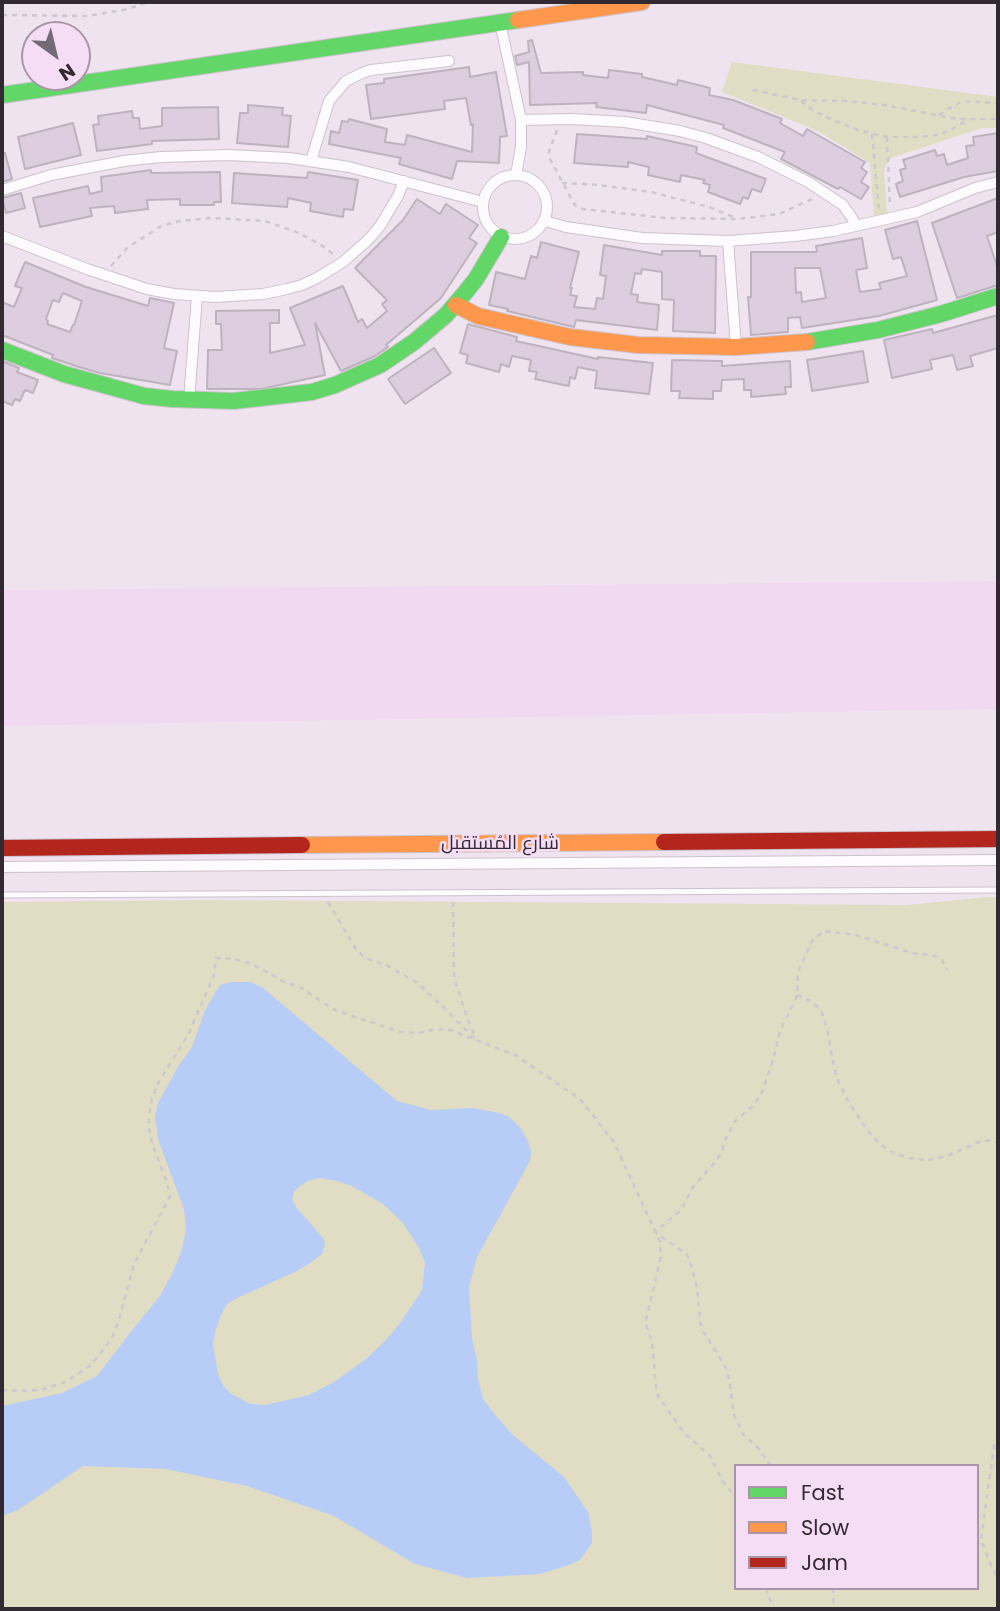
<!DOCTYPE html>
<html>
<head>
<meta charset="utf-8">
<style>
  body { margin:0 }
  #map { position:relative; width:1000px; height:1611px; overflow:hidden; background:#f0e3f0; font-family:Poppins,sans-serif }
  canvas { display:block }
  .frame { position:absolute; inset:0; border:4px solid #322933; pointer-events:none }
  .legend { position:absolute; left:734px; top:1464px; width:245px; height:126px; box-sizing:border-box; background:#f6ddf6; border:2px solid #a895a8; margin:0; padding:9px 12px; list-style:none; font-size:21px; color:#322933 }
  .legend li { display:flex; align-items:center; gap:14px; height:35px }
  .legend b { width:35px; border:2px solid #a895a8 }
  .north { position:absolute; left:21px; top:21px; width:70px; height:70px; box-sizing:border-box; background:#f6ddf6; border:2px solid #a895a8; border-radius:50%; rotate:146deg; font-size:19px; font-weight:700; line-height:28px; text-align:center; color:#322933 }
  .north::after { content:''; display:block; margin:auto; width:24px; height:32px; background:#746a75; clip-path:polygon(50% 0,100% 100%,50% 72%,0 100%) }
</style>
</head>
<body>
<div id="map">
<canvas width="1000" height="1611"></canvas>
<div class="frame"></div>
<ul class="legend">
<li><b style="height:9px;background:#63d668"></b>Fast</li>
<li><b style="height:9px;background:#ff974d"></b>Slow</li>
<li><b style="height:9px;background:#b3261e"></b>Jam</li>
</ul>
<div class="north">N</div>
</div>
<script>
const c = document.querySelector('canvas').getContext('2d');
c.lineJoin = 'round';
function fillPath(path, color) { c.fillStyle = color; c.fill(path, 'evenodd'); }
const poly = rows => new Path2D(rows.map(r => 'M' + r).join(''));
function trace(path, color, width, dash) { c.strokeStyle = color; c.lineWidth = width; c.lineCap = dash ? 'butt' : 'round'; c.setLineDash(dash || []); c.stroke(path); }
function label(font, color, halo, rows, align = 'center') {
  c.font = font + ' Poppins,Cairo,sans-serif'; c.lineWidth = 5; c.setLineDash([]); c.textBaseline = 'middle'; c.strokeStyle = halo; c.fillStyle = color; for (const [text, x, y, turn = 0] of rows) {
    c.save(); c.translate(x, y); c.rotate((+turn || 0) * Math.PI / 180); c.textAlign = isNaN(turn) ? turn : align; if (halo) c.strokeText(text, 0, 0); c.fillText(text, 0, 0); c.restore();
  }
}
const built = poly([
  [998,581,998,709,2,726,2,590]
]);
const green = poly([
  [732,62,998,97,998,128,982,128,891,158,884,169,887,214,874,216,870,163,818,131,722,92],
  [988,897,998,897,998,1609,2,1609,2,902,201,900,907,905],
  [736,1466,977,1466,977,1588,736,1588]
]);
const water = poly([
  [231,982,251,982,263,988,397,1101,431,1110,472,1108,500,1113,509,1117,520,1127,528,1141,531,1151,530,1161,477,1257,469,1287,472,1338,477,1360,478,1379,483,1399,496,1416,514,1436,564,1477,588,1512,592,1533,592,1543,580,1560,569,1565,540,1574,467,1578,415,1564,334,1516,247,1486,166,1469,83,1466,18,1510,2,1516,2,1406,62,1393,97,1376,137,1324,160,1296,174,1270,182,1249,186,1229,184,1209,158,1139,155,1117,158,1103,163,1094,179,1065,192,1047,205,1010,220,985],
  [320,1178,337,1181,352,1186,383,1204,402,1222,419,1248,425,1263,422,1290,401,1322,385,1341,365,1360,334,1382,309,1395,265,1405,250,1404,230,1393,223,1385,218,1374,213,1344,216,1329,221,1315,227,1304,237,1298,297,1271,313,1261,322,1254,325,1244,323,1238,297,1208,292,1200,294,1192,300,1186,308,1181]
]);
const building = poly([
  [532,40,541,73,583,72,583,75,608,78,609,70,642,74,642,77,677,85,678,80,710,88,709,95,733,100,782,119,780,123,803,136,807,129,865,162,861,168,867,172,861,182,869,187,861,199,840,187,838,189,781,159,785,152,723,128,724,125,647,105,646,113,596,107,597,103,530,105,529,62,517,65,515,56,529,52,528,41,532,40],
  [469,67,470,77,496,72,507,136,500,137,499,163,457,161,452,179,399,164,401,158,329,144,331,131,339,133,342,121,348,122,349,119,387,129,385,142,405,145,407,135,472,152,473,124,471,125,466,98,444,101,445,109,371,119,366,85,384,83,384,79,469,67],
  [248,105,283,108,282,115,291,116,288,147,237,143,240,113,248,113,248,105],
  [218,107,219,139,152,141,152,144,97,151,93,125,99,124,98,116,132,111,133,118,139,118,140,129,162,126,162,108,218,107],
  [73,123,81,155,25,169,18,137,73,123],
  [998,133,998,171,964,177,900,197,896,184,903,181,900,170,906,168,903,160,935,150,937,156,944,154,947,165,968,158,966,146,974,145,973,137,998,133],
  [577,134,647,139,647,136,697,147,696,153,766,179,761,192,752,189,748,199,743,197,740,204,708,192,710,185,703,183,705,180,681,175,680,182,648,175,649,167,628,162,628,167,574,163,577,134],
  [2,153,5,153,12,179,2,182,2,153],
  [151,170,151,173,220,172,221,202,214,202,214,205,180,205,180,199,147,200,148,209,115,213,114,206,90,208,92,216,40,227,33,198,88,186,90,194,102,191,101,177,151,170],
  [308,172,358,180,353,210,344,209,343,217,310,211,311,203,288,198,287,207,232,203,234,173,307,178,308,172],
  [21,193,25,208,6,213,2,198,21,193],
  [998,198,998,232,987,236,998,269,998,285,957,298,932,223,998,198],
  [417,199,440,214,446,204,478,225,469,238,477,243,441,298,386,345,388,347,375,356,341,371,315,323,325,375,261,389,207,389,208,350,222,350,221,324,216,324,216,311,279,310,279,323,270,323,270,353,305,345,290,308,343,286,358,322,362,319,367,328,387,311,382,304,387,300,355,268,403,220,417,199],
  [917,221,937,300,879,316,802,328,800,317,788,318,788,332,751,335,748,297,751,297,751,252,817,252,816,246,862,238,867,268,856,270,860,292,881,289,879,283,907,276,901,257,893,259,885,230,917,221],
  [795,268,820,268,826,298,802,302,801,292,796,293,795,268],
  [541,242,579,252,570,288,572,288,570,295,577,296,574,307,595,309,597,298,603,299,606,276,600,275,604,245,662,255,662,251,700,251,700,256,716,256,715,333,673,331,674,300,662,299,662,272,642,269,641,274,635,273,631,294,638,295,637,302,659,305,657,330,576,320,574,327,507,311,508,309,489,305,496,272,525,279,531,256,537,258,541,242],
  [25,262,86,287,148,306,150,298,174,303,164,348,177,351,170,385,100,373,79,367,52,358,53,355,2,335,2,302,14,307,22,288,15,286,25,262],
  [63,293,82,301,74,325,73,325,70,332,47,324,48,321,46,319,53,300,59,302,63,293],
  [998,315,998,348,970,356,973,366,957,370,953,355,930,360,932,369,892,378,884,340,932,329,933,333,998,315],
  [468,324,517,337,516,341,598,359,598,357,653,363,649,394,595,388,597,371,578,367,575,379,570,377,569,386,535,379,537,372,529,371,531,360,512,356,509,367,501,364,499,372,466,363,468,355,460,353,468,324],
  [434,348,451,373,405,404,388,379,434,348],
  [863,351,868,382,812,391,807,360,863,351],
  [672,360,722,361,722,366,790,361,791,387,785,387,786,394,751,397,751,390,744,390,744,379,722,380,721,391,713,391,713,399,679,398,680,391,671,391,672,360],
  [2,361,19,368,17,372,38,380,33,393,25,390,20,401,15,399,12,405,2,401,2,361]
]);
const path = poly([
  [2,15,87,16,128,9,148,2],
  [753,90,800,100,848,101,884,105,957,119,998,119],
  [801,101,814,111,838,122,858,130,887,137,918,137,936,135,949,131,968,120],
  [939,115,953,106,963,101,998,103],
  [557,130,549,152,549,157,573,202,576,206,583,209,665,218,738,219,779,214,812,199],
  [872,134,879,210],
  [887,137,890,207],
  [562,183,599,185,651,192,709,207,736,218],
  [111,266,127,248,161,226,180,221,211,218,265,221,299,233,321,245,333,254],
  [328,902,356,949,365,958,388,966,416,982,435,999,475,1039],
  [453,902,454,977,468,1020,476,1038],
  [797,995,813,1002,821,1011,827,1028,834,1068,839,1083,847,1099,865,1127,875,1139,884,1147,894,1153,909,1158,928,1160,947,1156,979,1142,991,1140,998,1143],
  [2,1390,28,1391,44,1389,65,1382,90,1366,111,1340,118,1323,134,1264,170,1196,166,1180,152,1143,149,1127,149,1115,152,1099,158,1083,189,1033,214,975,216,958,233,959,249,963,262,969,284,982,300,987,333,1009,355,1017,401,1032,418,1033,437,1029,450,1030,515,1055,579,1098,614,1142,660,1242,661,1257,647,1316,645,1322,652,1341,656,1388,658,1396,684,1433,710,1456,723,1482,736,1497],
  [998,1435,994,1446,981,1540,991,1565,998,1578],
  [771,1466,758,1448,743,1434,734,1415,729,1378,725,1366,704,1333,700,1322,697,1287,689,1258,686,1254,655,1232,681,1210,693,1187,716,1161,722,1151,725,1140,735,1121,754,1105,762,1092,774,1057,780,1030,793,1005,797,995,798,972,812,941,824,931,856,935,912,953,935,956,942,960,947,970],
  [766,1588,773,1608,771,1609],
  [833,1588,834,1609],
  [19,1609,36,1609],
  [71,1609,114,1609]
]);
const lane = poly([
  [2,895,998,890]
]);
const street = poly([
  [500,22,521,120,521,147,516,175],
  [521,120,571,119,625,122,680,131,706,138,758,157,808,182,843,205,852,218,856,226],
  [311,161,329,101,346,81,362,73,371,70,449,61],
  '483 207a32 32 0 1 1 64 0a32 32 0 1 1-64 0Z',
  [2,190,51,175,124,161,161,157,228,155,289,158,349,167,483,202],
  [545,221,566,227,642,238,728,241,795,236,833,231,917,212,975,188,998,182],
  [2,236,87,269,147,289,174,294,215,297,263,294,287,289,302,285,317,278,343,262,368,240,380,226,398,196,404,181],
  [728,241,736,347],
  [189,400,197,296],
  [2,867,998,860]
]);
const fast = poly([
  [2,95,518,20],
  [807,342,878,330,941,314,998,296],
  [2,350,64,374,144,396,172,399,234,401,312,392,335,385,380,365,414,342,446,315,464,294,476,279,501,237]
]);
const slow = poly([
  [518,20,642,2],
  [456,305,478,316,570,337,638,345,736,347,807,342],
  [302,845,664,842]
]);
const jam = poly([
  [664,842,998,839],
  [2,848,302,845]
]);
const streetNames = [
  ["شارع المُستقبل",500,844]
];
fillPath(built, '#f1daf1');
fillPath(green, '#e1dcc4');
fillPath(water, '#b7cdf7');
fillPath(building, '#dccddf');
trace(building, '#bdb3be', 2);
trace(lane, '#ccc2cc', 7);
trace(street, '#ccc2cc', 12);
trace(fast, '#ccc2cc', 18);
trace(slow, '#ccc2cc', 18);
trace(jam, '#ccc2cc', 18);
trace(path, '#cdc8cd', 2.5, [5, 5]);
trace(lane, '#fdfbfd', 5);
trace(street, '#fdfbfd', 10);
trace(fast, '#63d668', 16);
trace(slow, '#ff974d', 16);
trace(jam, '#b3261e', 16);
label('19px', '#322933', '#f6ddf6', streetNames);
</script>
</body>
</html>
